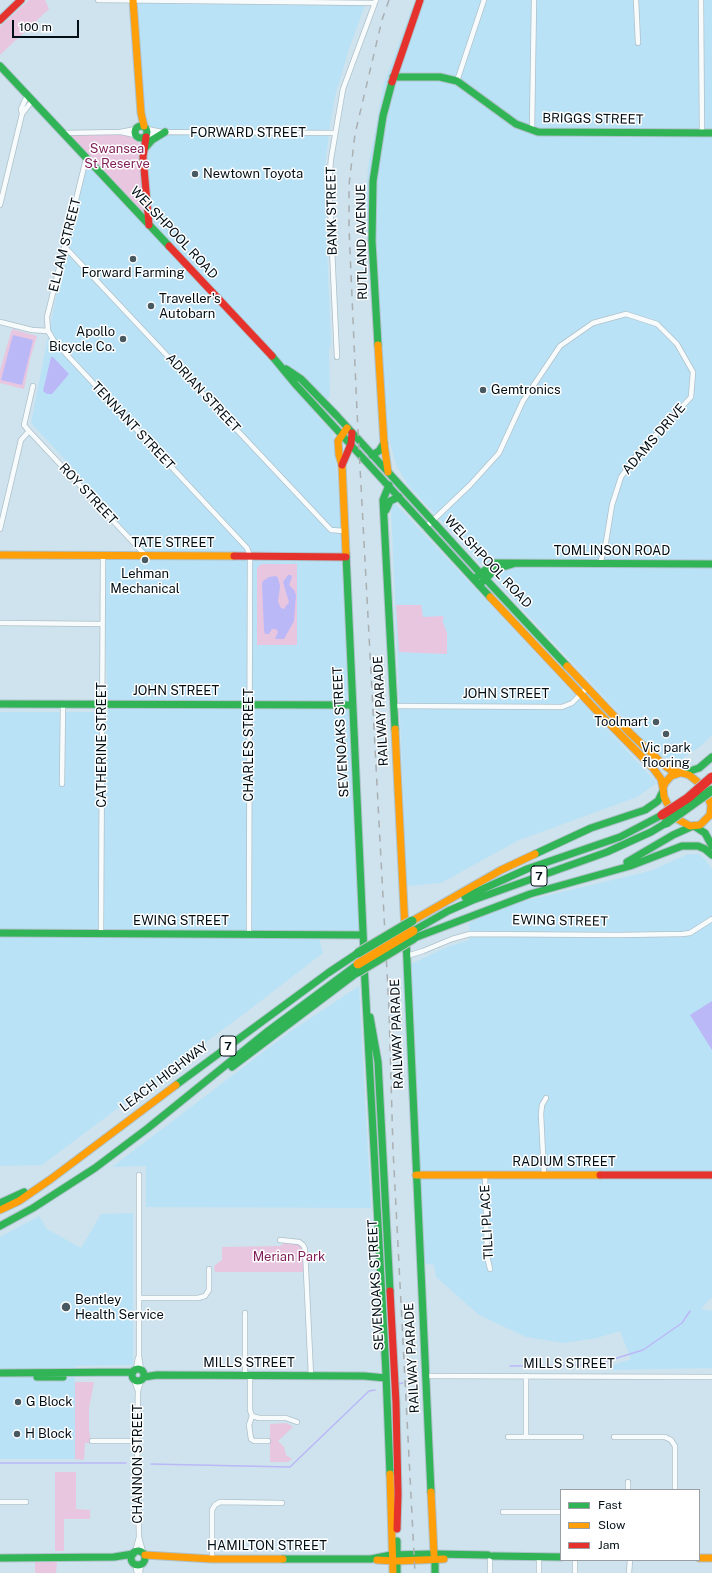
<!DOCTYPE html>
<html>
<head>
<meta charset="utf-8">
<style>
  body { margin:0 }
  #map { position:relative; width:712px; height:1573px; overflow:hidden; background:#cee3ed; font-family:"Public Sans",sans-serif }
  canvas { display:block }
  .legend { position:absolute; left:560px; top:1489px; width:140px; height:72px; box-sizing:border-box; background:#fff; border:1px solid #999fa2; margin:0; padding:5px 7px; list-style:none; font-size:12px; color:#000e16 }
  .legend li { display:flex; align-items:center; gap:8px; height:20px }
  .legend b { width:20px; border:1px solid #999fa2 }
  .scale { position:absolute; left:12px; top:20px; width:67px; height:18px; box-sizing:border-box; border:2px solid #000e16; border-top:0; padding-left:5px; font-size:12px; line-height:14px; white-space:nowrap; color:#000e16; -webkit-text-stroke:3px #fff; paint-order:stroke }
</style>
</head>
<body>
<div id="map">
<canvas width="712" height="1573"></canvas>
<ul class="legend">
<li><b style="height:5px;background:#30b455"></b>Fast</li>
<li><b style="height:5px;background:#ff9f0a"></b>Slow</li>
<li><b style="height:5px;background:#e5322d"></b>Jam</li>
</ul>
<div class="scale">100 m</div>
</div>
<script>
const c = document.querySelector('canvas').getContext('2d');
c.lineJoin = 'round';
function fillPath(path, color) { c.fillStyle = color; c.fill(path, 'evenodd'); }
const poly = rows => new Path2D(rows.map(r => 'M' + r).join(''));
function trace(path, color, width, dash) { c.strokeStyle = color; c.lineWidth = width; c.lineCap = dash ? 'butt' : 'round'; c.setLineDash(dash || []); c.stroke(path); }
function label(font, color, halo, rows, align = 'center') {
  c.font = font + ' "Public Sans",sans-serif'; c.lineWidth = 3; c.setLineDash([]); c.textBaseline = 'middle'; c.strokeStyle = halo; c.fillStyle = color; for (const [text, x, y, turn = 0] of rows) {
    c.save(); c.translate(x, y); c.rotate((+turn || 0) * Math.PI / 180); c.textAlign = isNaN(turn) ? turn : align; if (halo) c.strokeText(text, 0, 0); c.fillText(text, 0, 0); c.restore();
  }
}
const built = poly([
  [137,0,367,0,349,49,335,96,330,125,324,175,331,343,329,350,330,396,315,414,333,432,355,674,367,934,359,938,319,938,323,953,253,1007,42,1165,0,1166,0,712,108,712,103,556,145,556,79,484,80,476,31,423,83,160,151,229,142,132],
  [415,0,712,0,712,735,701,746,674,764,653,750,408,485,396,465,385,423,378,415,366,202,368,167,384,83],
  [394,502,558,677,657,783,637,797,517,841,441,883,409,886,407,884,391,507],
  [688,854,699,854,704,858,712,869,712,1297,701,1309,712,1311,712,1368,610,1370,610,1366,631,1359,620,1331,597,1338,564,1343,526,1337,479,1315,436,1277,434,1265,417,1262,402,968,447,947,469,940,469,923,503,906,650,871],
  [359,986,371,1208,146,1207,146,1166,112,1167,288,1033],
  [133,1213,133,1365,75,1366,75,1459,0,1459,0,1237,39,1216,47,1229,81,1248,101,1214]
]);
const green = poly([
  [29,0,45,0,49,9,0,55,0,27],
  [121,133,136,136,144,158,149,225,64,134],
  [12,329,37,336,30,359,24,389,0,383,0,370],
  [261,564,297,564,297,645,257,645,257,568],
  [396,605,421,605,423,617,443,616,444,619,442,620,447,633,447,654,399,652],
  [284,1243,298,1243,303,1249,304,1272,215,1272,214,1266,222,1260,222,1247,280,1246],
  [75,1382,94,1382,89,1408,89,1432,90,1434,90,1443,85,1443,84,1460,75,1459],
  [287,1423,293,1427,278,1441,284,1447,286,1455,292,1459,288,1462,270,1462,270,1424],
  [55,1472,76,1472,76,1509,90,1510,90,1519,64,1519,64,1551,55,1551],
  [35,1560,57,1560,56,1573,35,1573]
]);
const water = poly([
  [13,335,33,340,22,385,1,380],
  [51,357,53,357,69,374,52,394,47,394,43,391],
  [288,575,291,575,292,577,289,585,294,590,296,595,294,621,284,639,275,639,278,632,276,629,272,629,269,634,265,634,264,630,262,584,263,581,269,577,276,576,278,578,280,586,278,602,281,608,284,609,289,602,283,582],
  [712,1001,712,1050,690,1015]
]);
const stream = poly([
  [510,1366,594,1365,643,1350,682,1323,690,1311],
  [397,1384,403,1383],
  [0,1463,126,1463],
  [151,1464,290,1467,369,1391,375,1390]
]);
const street = poly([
  [98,0,375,3],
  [636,0,638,43],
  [701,0,702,133],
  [457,81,484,0],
  [22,114,32,101],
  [147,129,162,132,335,133],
  [532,130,534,0],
  [121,132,135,135],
  [63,133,120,132,136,129],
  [147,135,160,133],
  [0,205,22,114,21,109,27,96],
  [65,247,331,530,344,531],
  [0,322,32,330,48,331,54,341,247,548,250,556,249,934],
  [48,331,47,317,86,159],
  [337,357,329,183,331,159,343,89,376,0],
  [29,431,146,556],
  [425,528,470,485,499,453,523,401,560,346,593,323,626,314,657,324,677,344,693,372,691,397,636,456,621,477,612,505,606,542,600,564],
  [0,529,21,440,29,431,24,425,33,386],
  [0,623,102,624],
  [393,706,562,707,572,703,588,687],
  [62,784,63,704],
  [101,934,103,556],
  [407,956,423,951,452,939,470,934,617,935,683,934,690,933,712,919],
  [139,1175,139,1356,141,1369],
  [485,1175,487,1256,490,1269],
  [544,1175,541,1114,542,1105,546,1098],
  [280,1240,299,1242,303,1245,305,1249,311,1376],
  [139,1298,198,1298,205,1296,209,1290,209,1269],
  [136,1369,138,1358],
  [245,1376,245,1313],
  [250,1376,250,1410,252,1416,259,1418,286,1418,297,1422],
  [426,1376,712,1377],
  [134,1380,138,1391],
  [141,1381,138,1391,137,1441,139,1537,143,1552],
  [252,1416,249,1425,251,1439,254,1441,268,1441],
  [508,1437,581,1437],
  [526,1437,526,1376],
  [614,1437,665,1437,671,1440,675,1446,675,1490],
  [92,1441,137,1441],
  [628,1482,628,1490],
  [0,1502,26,1502],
  [503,1512,561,1512],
  [135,1552,139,1537],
  [212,1559,212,1510,215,1505,220,1502,282,1503],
  [135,1564,137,1573],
  [140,1573,141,1564],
  [490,1573,490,1558],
  [539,1573,539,1557],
  [575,1573,575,1560],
  [629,1573,630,1560]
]);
const fast = poly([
  [0,66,169,246],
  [393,77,440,77,457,81,516,124,538,132,712,133],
  '135 132a6 6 0 1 1 12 0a6 6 0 1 1-12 0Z',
  [145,148,152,140,165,132],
  [378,345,372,241,373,181,383,116,392,82],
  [272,356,296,385,490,597],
  [286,369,301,379,337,416,480,573,567,666],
  [372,455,379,451,384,443],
  [389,485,383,500,395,729],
  [386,510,390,501,399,497],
  [346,554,364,954],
  [474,579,494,563,712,564],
  [479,585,496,569,513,564],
  [0,704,352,705],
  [684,773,699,768,712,757],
  [711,810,712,810],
  [694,826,705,833,712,846],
  [535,854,591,828,645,810,658,801,663,791],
  [627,862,673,835,693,826],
  [465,897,527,869,620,837,662,815],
  [413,931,448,911,473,900,607,852,651,832,666,823],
  [0,933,363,935],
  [414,938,530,894,630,866,682,846,698,846,705,849,712,855],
  [406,939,431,1492],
  [364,964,386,1373,390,1474],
  [370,1017,378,1062,390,1291],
  [232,1067,358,972],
  [176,1085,328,973,358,953],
  [0,1203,24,1192],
  [0,1226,33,1208,95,1168,148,1128,268,1031,358,964],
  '132 1375a6 6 0 1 1 12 0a6 6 0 1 1-12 0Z',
  [0,1373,133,1372],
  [37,1377,63,1377],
  [144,1377,157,1375,364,1376,386,1378],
  [397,1541,397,1573],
  '131 1558a7 7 0 1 1 14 0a7 7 0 1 1-14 0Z',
  [493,1556,561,1557],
  [0,1558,114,1557,133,1554],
  [283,1559,371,1559,391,1555,434,1554,488,1555],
  [435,1559,435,1573]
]);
const slow = poly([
  [133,0,141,113,144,126],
  [378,345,384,443,388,472],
  [346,554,342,465,339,455,338,441,347,428],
  [0,555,234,556],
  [490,597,595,709,653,768,661,779,663,788],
  [567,666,630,733,665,766,671,770,689,775,699,783,707,795,711,805,710,815,700,825,690,826,679,820,672,813,664,797,663,788,665,783,671,776,680,773],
  [395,729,405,929],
  [412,921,501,870,535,854],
  [416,1175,600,1175],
  [0,1210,19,1201,51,1179,176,1085],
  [390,1474,393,1573],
  [431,1492,434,1554],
  [145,1555,212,1559,283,1559],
  [699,1558,712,1558],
  [377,1560,397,1561,444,1559]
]);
const jam = poly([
  [0,20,21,0],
  [392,82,420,0],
  [146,137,143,157,149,225],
  [169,246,272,356],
  [342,465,351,444,352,433],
  [234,556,346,557],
  [600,1175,712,1175],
  [390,1291,396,1403,398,1494,397,1529]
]);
const rail = poly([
  [389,0,382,20,355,134,349,185,349,228,357,411,389,1009,393,1149,415,1573]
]);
const fastBridge = poly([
  [666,823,712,790],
  [358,953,412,921],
  [358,972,414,938]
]);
const slowBridge = poly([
  [358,964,413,931]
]);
const jamBridge = poly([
  [662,815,688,798,712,777]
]);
const markers = [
  [195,174,4,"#485961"],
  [133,259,4,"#485961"],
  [151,306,4,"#485961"],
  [123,339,4,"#485961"],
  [483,390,4,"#485961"],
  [145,560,4,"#485961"],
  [656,722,4,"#485961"],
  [666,734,4,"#485961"],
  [66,1307,5,"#485961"],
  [18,1402,4,"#485961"],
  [17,1434,4,"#485961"]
];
const shields = [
  [539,876,16],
  [228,1046,16]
];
const shieldNames = [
  ["7",539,876],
  ["7",228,1046]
];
const streetNames = [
  ["BRIGGS STREET",593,119,1],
  ["FORWARD STREET",248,133],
  ["BANK STREET",332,211,-91],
  ["WELSHPOOL ROAD",174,233,47],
  ["RUTLAND AVENUE",362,242,-91],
  ["ELLAM STREET",65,245,-76],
  ["ADRIAN STREET",203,393,47],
  ["TENNANT STREET",133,426,47],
  ["ADAMS DRIVE",654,439,-49],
  ["ROY STREET",88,494,47],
  ["TATE STREET",173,543],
  ["TOMLINSON ROAD",612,551],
  ["WELSHPOOL ROAD",488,562,47],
  ["JOHN STREET",176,691],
  ["JOHN STREET",506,694],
  ["RAILWAY PARADE",381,711,-93],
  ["SEVENOAKS STREET",341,732,-93],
  ["CATHERINE STREET",102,745,-90],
  ["CHARLES STREET",249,745,-90],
  ["EWING STREET",181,921],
  ["EWING STREET",560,921,1],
  ["RAILWAY PARADE",397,1034,-92],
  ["LEACH HIGHWAY",164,1077,-37],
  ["RADIUM STREET",564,1162],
  ["TILLI PLACE",487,1222,-93],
  ["SEVENOAKS STREET",376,1285,-93],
  ["RAILWAY PARADE",412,1358,-93],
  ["MILLS STREET",249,1363],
  ["MILLS STREET",569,1364],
  ["CHANNON STREET",138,1464,-90],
  ["HAMILTON STREET",267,1546]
];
const parkNames = [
  ["Swansea",117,149],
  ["St Reserve",117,164],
  ["Merian Park",289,1257]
];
const poiNames = [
  ["Newtown Toyota",203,174],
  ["Forward Farming",133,273,"center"],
  ["Traveller's",159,299],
  ["Autobarn",159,314],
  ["Apollo",115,332,"right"],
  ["Bicycle Co.",115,347,"right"],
  ["Gemtronics",491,390],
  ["Lehman",145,574,"center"],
  ["Mechanical",145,589,"center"],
  ["Toolmart",648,722,"right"],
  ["Vic park",666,748,"center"],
  ["flooring",666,763,"center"],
  ["Bentley",75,1300],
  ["Health Service",75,1315],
  ["G Block",26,1402],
  ["H Block",25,1434]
];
fillPath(built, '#bae2f6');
fillPath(green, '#e8c6e0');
fillPath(water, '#bab8f7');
trace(stream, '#bab8f7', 1.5);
trace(street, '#aec1ca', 6);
trace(fast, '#aec1ca', 9);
trace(slow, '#aec1ca', 9);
trace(jam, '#aec1ca', 9);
trace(street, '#f8fbfc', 4.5);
trace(fast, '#30b455', 7);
trace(slow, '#ff9f0a', 7);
trace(jam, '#e5322d', 7);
trace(rail, '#aaafb2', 1.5, [7, 7]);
trace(fastBridge, '#b6c0c6', 11, []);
trace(slowBridge, '#b6c0c6', 11, []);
trace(jamBridge, '#b6c0c6', 11, []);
trace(fastBridge, '#30b455', 9);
trace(slowBridge, '#ff9f0a', 9);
trace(jamBridge, '#e5322d', 9);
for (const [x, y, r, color] of markers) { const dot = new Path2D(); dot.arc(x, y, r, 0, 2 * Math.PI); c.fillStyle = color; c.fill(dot); trace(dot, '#fff', 1.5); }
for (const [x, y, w] of shields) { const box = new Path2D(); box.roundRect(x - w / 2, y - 10, w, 20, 3); c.fillStyle = '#fff'; c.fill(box); trace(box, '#000e16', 1); }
label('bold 12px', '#000e16', null, shieldNames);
label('13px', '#000e16', '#fff', streetNames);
label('13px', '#7f1d57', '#fff', parkNames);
label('13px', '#000e16', '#fff', poiNames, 'left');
</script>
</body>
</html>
